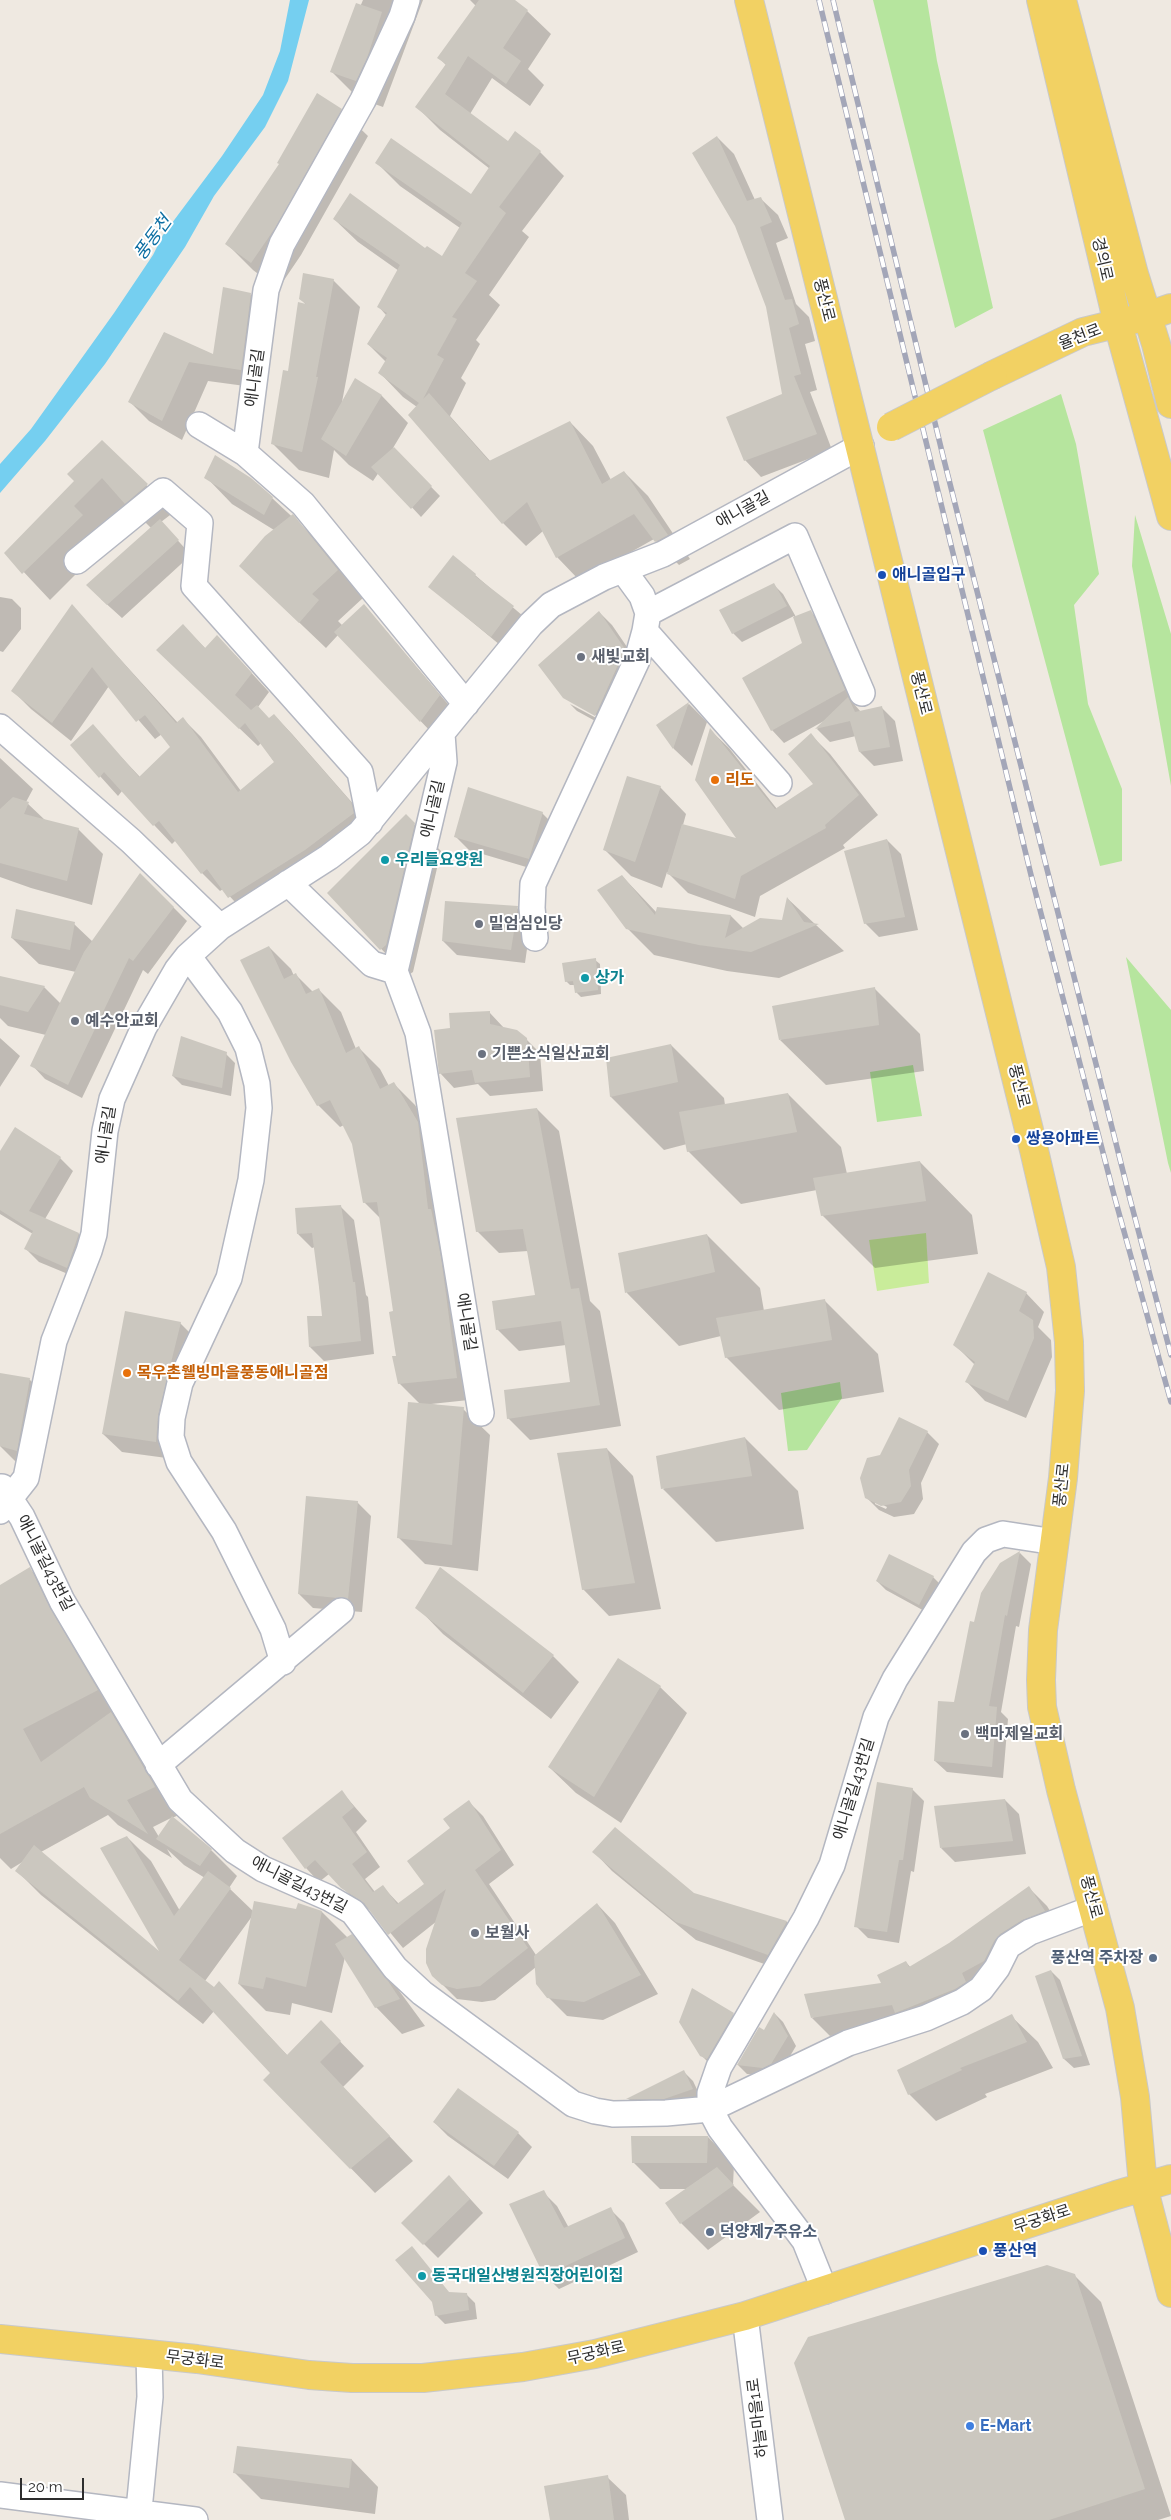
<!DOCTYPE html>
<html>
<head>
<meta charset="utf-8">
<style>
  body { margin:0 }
  #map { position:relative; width:1171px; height:2520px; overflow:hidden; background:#efe9e1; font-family:Raleway,sans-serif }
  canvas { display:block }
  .scale { position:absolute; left:20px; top:2478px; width:64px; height:22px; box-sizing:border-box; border:2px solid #2e2e2e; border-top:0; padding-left:6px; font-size:15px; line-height:18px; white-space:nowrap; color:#2e2e2e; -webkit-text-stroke:4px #fff; paint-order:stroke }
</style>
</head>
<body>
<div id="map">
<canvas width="1171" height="2520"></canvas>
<div class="scale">20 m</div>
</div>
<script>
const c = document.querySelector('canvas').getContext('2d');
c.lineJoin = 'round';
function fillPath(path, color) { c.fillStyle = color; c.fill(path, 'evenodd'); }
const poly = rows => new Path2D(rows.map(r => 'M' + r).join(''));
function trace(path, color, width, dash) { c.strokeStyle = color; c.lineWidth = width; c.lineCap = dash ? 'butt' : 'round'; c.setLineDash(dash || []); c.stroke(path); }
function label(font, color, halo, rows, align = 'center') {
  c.font = font + ' Raleway,"Noto Sans KR",sans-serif'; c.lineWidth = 4; c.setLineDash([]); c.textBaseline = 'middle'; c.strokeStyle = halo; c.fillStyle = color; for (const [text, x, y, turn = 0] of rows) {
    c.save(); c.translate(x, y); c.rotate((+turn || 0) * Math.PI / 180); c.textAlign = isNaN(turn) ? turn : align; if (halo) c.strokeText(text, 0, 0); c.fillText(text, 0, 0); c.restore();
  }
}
const green = poly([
  [873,0,927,0,937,61,993,308,955,328],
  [1061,394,1076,444,1099,574,1074,605,1088,704,1122,789,1122,861,1100,866,983,430],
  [1135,515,1171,634,1171,786,1132,566],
  [1126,957,1171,1010,1171,1173,1168,1163],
  [913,1065,922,1116,877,1122,870,1072],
  [840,1382,842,1398,807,1450,788,1451,781,1393]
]);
const pitch = poly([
  [926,1233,929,1283,877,1291,869,1240]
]);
const water = poly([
  [290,0,309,0,288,81,265,127,214,196,185,247,105,364,45,441,0,493,0,464,31,429,114,313,153,255,163,235,222,156,263,95,280,51]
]);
const shadow = poly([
  [363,0,423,0,383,107,358,98,332,72],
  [470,0,513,0,527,11,551,34,528,69,544,85,530,106,492,78,470,114,508,143,515,133,540,152,564,176,522,231,529,237,489,295,500,305,476,340,480,344,461,378,466,383,450,416,491,462,570,422,593,446,611,480,624,472,648,496,690,559,679,565,654,539,580,581,557,557,543,531,526,546,503,523,417,407,403,397,380,373,386,362,368,344,386,315,379,307,399,271,358,242,334,219,425,250,442,258,460,228,400,186,377,163,471,195,490,169,440,130,417,107,446,65,439,58,476,6],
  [341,110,368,136,301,255,278,289,253,270,227,244],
  [717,137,734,154,755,200,761,199,778,215,788,238,776,243,796,304,809,317,815,341,805,344,817,390,810,392,832,450,761,477,745,460,783,395,767,307],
  [333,280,360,307,342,402,355,380,382,396,408,423,393,448,440,496,421,517,379,472,373,481,349,465,334,450,329,478,299,470,272,443,307,306,300,298],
  [251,294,270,313,260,388,208,381,182,440,149,421,130,402,164,333,214,355],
  [102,442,174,512,161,522,191,555,122,618,101,599,151,528,128,505,108,542,50,600,6,553,76,481],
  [206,477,272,498,319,542,364,597,338,621,343,626,364,605,453,710,434,735,338,635,326,648,240,566,274,530,232,504],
  [475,575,523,616,500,645,430,587],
  [774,585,783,594,796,617,811,612,824,625,857,703,854,704,861,712,882,708,895,721,903,761,874,766,860,752,856,736,830,742,817,729,824,721,784,743,772,730,804,644,794,616,742,642,733,633],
  [0,597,12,599,21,608,21,629,3,652,0,651],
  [72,606,178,723,183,719,201,737,241,791,275,763,261,743,258,746,176,668,183,626,206,649,235,655,269,692,258,707,269,719,274,715,292,734,369,822,247,915,223,889,220,891,202,873,176,840,172,844,122,791,118,796,72,745,92,726,140,777,172,747,162,734,155,739,109,686,71,741,31,709,13,691],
  [599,612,612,625,638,663,608,728,577,711,570,704,600,720,601,718,564,697],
  [689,704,707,722,692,766,674,749,658,725],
  [710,730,729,748,777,809,815,784,811,735,830,754,878,815,843,845,845,848,760,896,755,917,688,893,667,872,662,888,631,876,605,850,660,787,686,814,683,825,739,840],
  [0,758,33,789,26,802,46,821,78,829,103,854,92,905,31,888,0,877],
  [542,813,556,827,543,872,469,850,455,836],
  [406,816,441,851,413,972,407,976,328,893],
  [887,840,901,854,918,930,879,937,865,923],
  [141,875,187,921,148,974,143,970,82,1098,45,1079,32,1065,46,1035,8,1026,0,1018,0,977,44,987,61,1004,76,972,39,964,12,938,74,924,93,942],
  [622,876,657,913,658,909,731,916,744,929,783,921,788,899,844,951,779,978,727,971,654,955,627,928],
  [517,908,531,921,525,963,457,955,443,941],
  [269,947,291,969,294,976,296,975,313,992,319,990,341,1012,356,1049,359,1048,380,1069,389,1086,394,1084,415,1105,439,1144,478,1399,431,1404,463,1409,490,1435,478,1571,425,1564,398,1537,420,1404,399,1383,394,1312,381,1219,364,1202,353,1144,344,1125,340,1127,318,1105,292,1061],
  [595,960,600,964,601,994,581,997,577,993,575,985,570,985,566,981],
  [874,988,920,1034,924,1071,826,1085,780,1040],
  [490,1013,504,1028,526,1039,540,1053,543,1091,490,1096,478,1084,454,1088,441,1074,435,1031,451,1029],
  [0,1038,20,1056,0,1087],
  [671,1045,724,1098,725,1105,788,1094,841,1147,847,1174,920,1162,972,1215,978,1254,875,1268,822,1215,817,1190,741,1204,688,1151,687,1144,664,1150,611,1097,607,1059],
  [226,1054,235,1063,231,1096,182,1085,173,1076],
  [537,1109,559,1131,590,1301,600,1311,621,1426,530,1440,508,1418,572,1383,566,1345,519,1351,497,1329,536,1296,528,1251,499,1253,477,1231],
  [0,1151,60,1158,73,1171,45,1219,79,1234,92,1247,80,1279,39,1262,26,1249,33,1234,0,1214],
  [340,1206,354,1220,366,1295,368,1297,374,1354,324,1361,310,1347,323,1317,315,1247,312,1248,298,1234],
  [707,1235,760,1288,764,1311,825,1301,878,1354,884,1392,779,1410,726,1357,721,1336,679,1346,627,1293,619,1254],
  [1026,1293,1044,1312,1038,1327,1051,1340,1052,1357,1026,1418,985,1401,967,1382,975,1365,955,1345],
  [180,1323,199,1342,174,1459,122,1452,103,1434],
  [0,1374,29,1379,50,1400,20,1466,0,1446],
  [927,1432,939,1444,921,1483,923,1499,914,1514,894,1517,879,1510,866,1497,880,1456],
  [875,1501,887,1507,886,1509,875,1504],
  [745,1438,798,1491,804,1529,716,1542,663,1489],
  [607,1449,633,1476,661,1609,609,1616,583,1589],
  [357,1502,371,1516,362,1612,313,1608,299,1594],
  [1020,1553,1031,1564,1019,1627,1016,1626,1001,1712,1008,1719,1003,1778,947,1772,935,1761,955,1704,975,1623,1001,1564],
  [30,1569,56,1596,124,1717,118,1720,137,1740,181,1814,172,1818,211,1850,237,1876,229,1888,254,1912,322,1912,348,1938,351,1936,378,1962,425,2026,402,2034,376,2007,345,1957,332,2013,292,2003,290,2015,266,2011,239,1984,253,1915,205,1981,214,1989,219,1983,288,2056,321,2022,364,2066,343,2087,413,2161,375,2193,265,2080,271,2073,214,2011,203,2024,41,1895,17,1871,24,1861,11,1869,0,1858,0,1587],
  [108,1815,118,1825,172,1858,167,1849,184,1865,205,1878,180,1911,151,1861,127,1837,163,1956,41,1852],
  [171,1818,159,1837,153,1827],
  [933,1577,942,1586,928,1613,886,1590,877,1581],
  [417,1607,553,1656,579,1682,551,1719,443,1634],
  [660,1687,687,1713,621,1823,576,1793,549,1767],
  [912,1789,924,1801,914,1872,911,1871,899,1943,868,1938,856,1926],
  [342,1792,367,1821,356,1832,380,1867,365,1879,375,1892,383,1887,399,1904,425,1884,451,1828,469,1802,483,1816,514,1865,489,1884,536,1955,597,1904,615,1923,658,1994,603,2020,567,2016,548,1997,536,1967,495,2000,482,2002,457,1999,433,1975,437,1921,403,1948,373,1912,357,1902,329,1874,319,1882,306,1868],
  [1005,1800,1019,1814,1026,1854,955,1862,941,1848],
  [594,1852,693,1894,787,1922,805,1941,787,1972,696,1940,612,1871],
  [1029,1888,1047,1906,1062,1930,1041,1938,908,2024,830,2036,812,2018,883,1984,906,1962,911,1968,950,1944],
  [1051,1971,1060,1980,1090,2065,1074,2068,1064,2059,1037,1977],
  [733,2014,747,2028,715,2069,701,2055],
  [775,2014,783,2022,796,2046,780,2073,772,2076,747,2074,738,2065,765,2032],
  [1011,2016,1038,2042,1053,2068,985,2094,987,2097,936,2121,909,2094],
  [684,2072,693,2081,701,2098,636,2108,628,2100],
  [434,2122,518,2133,532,2147,508,2179,448,2136],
  [708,2137,734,2164,733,2185,760,2212,708,2250,681,2223,666,2203,687,2189,660,2189,633,2162],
  [463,2191,483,2213,438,2258,403,2223],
  [543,2192,557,2206,569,2228,610,2209,624,2223,638,2252,559,2289,545,2275],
  [412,2248,450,2294,466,2294,475,2303,477,2319,445,2324,436,2315,433,2302],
  [1074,2275,1101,2302,1171,2516,1158,2520,847,2520],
  [352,2460,378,2487,375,2514,261,2499,234,2472],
  [607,2477,626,2495,629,2520,552,2520]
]);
const building = poly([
  [479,0,515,0,528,10,503,48,521,61,506,84,468,56,445,94,508,141,515,131,541,151,499,207,506,213,465,273,477,281,452,317,457,319,437,355,444,359,423,399,429,393,489,461,570,421,602,484,624,471,668,535,655,542,634,514,556,558,527,502,502,524,408,415,419,403,378,373,387,358,367,344,387,313,377,307,400,265,333,219,350,193,425,248,427,246,442,256,462,223,375,163,391,138,471,194,490,166,415,107,446,64,437,58],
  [356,3,382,12,367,58,356,81,330,72],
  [317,93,342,109,275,228,251,263,225,244,279,164,277,163],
  [717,136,747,201,761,197,772,222,760,227,785,300,792,299,799,324,789,328,801,374,794,376,817,434,744,461,726,417,782,394,766,307,735,226,692,153],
  [303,273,334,279,316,377,318,377,302,452,271,444,283,370,288,371,298,302,306,304,299,299],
  [223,287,251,293,241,370,189,362,162,421,128,402,164,332,213,354],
  [355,378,382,395,346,456,321,439],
  [102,440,148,484,125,504,102,478,74,506,83,515,22,574,4,553,74,481,67,474],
  [394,447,432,486,411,509,371,467],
  [215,455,251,478,273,497,264,515,204,478],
  [293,514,338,570,312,594,319,600,299,623,239,566,265,536],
  [160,519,179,540,107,605,86,585],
  [453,555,476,574,475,576,514,606,491,637,428,587],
  [774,583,787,606,732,634,719,610],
  [72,604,176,723,183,717,238,792,274,762,245,723,239,729,156,650,183,624,205,648,217,635,252,673,235,695,251,710,257,705,269,718,274,714,351,802,354,813,305,850,228,898,207,869,201,874,159,821,153,826,104,772,99,778,70,745,93,724,139,777,170,747,145,715,136,722,92,667,52,723,11,691],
  [364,604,440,695,420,722,334,632],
  [811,610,845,690,771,731,742,678,802,643,793,617],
  [599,611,625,649,595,716,563,698,538,665],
  [848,697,855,712,882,706,890,747,859,752,850,721,815,729],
  [689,702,673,749,656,725],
  [710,728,775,809,813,784,788,754,811,733,859,795,825,825,826,828,741,876,735,899,667,874,682,824,736,838,695,780],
  [627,776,661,786,635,862,603,850],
  [468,787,543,812,529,859,454,837],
  [13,797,29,802,24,814,79,828,67,881,0,863,0,809],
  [406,814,415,823,386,945,380,950,327,893],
  [887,839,905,917,864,924,844,851],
  [140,873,174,907,133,961,129,958,68,1085,30,1066,84,952],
  [622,875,655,915,657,907,731,915,725,938,760,918,782,920,787,897,804,922,819,924,751,952,699,945,626,929,597,890],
  [445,901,518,906,511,950,442,941],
  [16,909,75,922,70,950,11,938],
  [269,946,284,979,296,973,306,994,319,988,346,1053,359,1046,380,1089,394,1082,418,1122,428,1209,431,1209,441,1257,457,1378,398,1384,392,1356,396,1356,389,1312,393,1311,377,1202,363,1203,352,1144,330,1100,317,1106,291,1062,240,960],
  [596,958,598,990,575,993,573,981,565,982,562,963],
  [0,976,45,986,28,1012,0,1005],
  [875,987,879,1025,779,1040,772,1006],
  [490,1011,490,1024,517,1030,527,1038,530,1077,475,1083,472,1070,439,1074,434,1030,450,1028,449,1013],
  [181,1036,227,1052,222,1088,172,1076],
  [671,1044,678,1082,610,1097,606,1058],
  [788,1093,797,1132,687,1152,679,1112],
  [537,1108,571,1289,579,1288,600,1405,507,1419,504,1390,570,1382,565,1346,561,1321,496,1330,492,1301,535,1295,523,1229,476,1232,456,1118],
  [15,1127,61,1157,29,1211,79,1233,67,1268,24,1249,33,1231,0,1210,0,1151],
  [920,1161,926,1201,821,1216,813,1178],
  [341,1205,353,1282,355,1282,361,1341,309,1347,307,1316,322,1316,319,1287,312,1233,297,1234,295,1208],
  [707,1234,715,1272,625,1293,618,1253],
  [988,1272,1027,1292,1019,1311,1033,1320,1034,1338,1008,1401,965,1382,975,1362,953,1345],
  [825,1299,832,1340,725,1358,716,1318],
  [125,1311,181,1322,158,1415,156,1442,102,1434],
  [0,1373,30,1378,17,1451,0,1446],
  [408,1402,464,1407,452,1545,397,1538],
  [899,1417,928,1431,909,1470,911,1486,901,1502,881,1506,865,1498,860,1478,867,1458,880,1455],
  [745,1437,752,1476,661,1489,656,1456],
  [607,1448,635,1583,582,1590,557,1453],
  [306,1496,358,1501,348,1599,298,1594],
  [1020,1551,1007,1616,1005,1615,989,1706,997,1707,992,1767,934,1761,938,1701,954,1702,970,1621,974,1622,981,1593,1000,1563],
  [889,1554,934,1576,919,1605,876,1581],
  [30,1567,50,1608,98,1690,23,1729,41,1762,111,1712,155,1787,127,1800,148,1834,90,1798,84,1787,0,1834,0,1585],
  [440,1567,554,1655,523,1693,415,1608],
  [618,1658,661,1686,594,1797,548,1767],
  [877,1782,913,1788,903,1860,899,1860,887,1932,854,1927],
  [342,1790,354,1807,342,1817,367,1852,352,1864,373,1892,383,1885,397,1904,424,1884,407,1861,450,1828,443,1819,469,1800,501,1850,475,1870,528,1948,480,1986,457,1989,442,1985,432,1976,426,1963,426,1949,446,1889,388,1935,364,1903,341,1888,315,1860,305,1869,282,1838],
  [1005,1799,1013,1841,940,1848,934,1806],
  [172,1816,212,1849,200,1866,156,1839],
  [615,1827,694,1893,787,1921,768,1955,676,1922,592,1852],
  [127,1836,174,1916,208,1871,231,1888,179,1960,214,1987,219,1981,287,2055,321,2020,341,2041,320,2062,390,2136,350,2169,263,2080,270,2073,190,1987,178,2001,15,1871,34,1845,159,1951,100,1848],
  [1029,1886,1045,1911,1022,1920,1000,1934,994,1941,984,1961,962,1973,966,1982,955,1989,895,2013,892,2005,811,2018,804,1994,881,1983,877,1975,906,1961,909,1967,949,1943],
  [254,1901,296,1909,298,1903,322,1911,306,1987,266,1977,263,1989,238,1984],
  [597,1903,641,1975,584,2002,547,1998,536,1984,534,1956],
  [352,1934,388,1981,400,1999,375,2008,335,1944],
  [1051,1970,1082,2056,1063,2059,1035,1976],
  [692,1988,734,2013,707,2059,700,2056,679,2022],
  [774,2012,788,2036,771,2064,763,2068,737,2065,759,2027,764,2030],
  [1012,2014,1027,2042,960,2068,962,2070,908,2095,897,2070],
  [684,2070,693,2089,664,2099,626,2099],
  [458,2088,519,2132,494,2166,433,2122],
  [631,2136,708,2136,707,2163,632,2163],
  [717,2167,734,2185,680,2224,665,2203],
  [449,2175,470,2199,423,2245,401,2223],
  [544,2190,564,2228,611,2207,625,2238,544,2276,509,2204],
  [412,2246,449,2292,467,2293,469,2310,435,2316,432,2302,395,2260],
  [1047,2265,1075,2274,1145,2489,1049,2520,845,2520,794,2363,808,2337],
  [237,2446,352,2459,349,2488,233,2473],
  [608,2475,614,2520,550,2520,544,2486]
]);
const minor = poly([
  [407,0,402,16,363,100,282,244,266,290,245,453,303,504,466,704],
  [199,425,245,453],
  [77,561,163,491,200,523,194,586,360,772,370,822],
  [648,613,795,536,862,693],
  [645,631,779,783],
  [0,727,131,841,220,927],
  [442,734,444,762,395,971,418,1033,481,1413],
  [288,883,372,964,395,971],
  [535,938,532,908,533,884,637,660,645,631,648,613,642,596,623,570],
  [188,956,230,1012,248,1048,257,1084,259,1108,251,1180,229,1278,180,1383,172,1418,171,1437,179,1462,224,1531,273,1629,283,1662],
  [2,1487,22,1517,62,1601,180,1800,235,1851,263,1869,329,1898,353,1912,395,1968,422,1993,573,2104,595,2111,613,2114,666,2113,710,2109,848,2043,926,2018,962,2002,981,1989,997,1968,1008,1946,1030,1932,1094,1908],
  [0,1511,26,1478,54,1341,89,1251,94,1234,105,1131,112,1099,144,1027,177,970,188,956,220,927,329,857,360,833,531,624,551,605,604,577,663,554,861,446],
  [158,1765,341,1611],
  [825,2291,805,2241,720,2128,710,2109,710,2093,719,2067,806,1918,832,1865,876,1717,895,1679,974,1552,986,1540,1003,1534,1055,1542],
  [745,2316,770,2520],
  [0,2495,195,2520],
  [138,2520,150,2397,149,2354]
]);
const major = poly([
  [749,0,1034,1150,1061,1267,1069,1342,1070,1391,1063,1478,1043,1630,1041,1680,1042,1707,1061,1790,1120,2008,1135,2097,1143,2186,1171,2293],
  [1041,0,1118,324,1171,516],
  [1062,0,1134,274,1156,344,1171,404],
  [993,375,1083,332,1148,316,1171,308],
  [0,2339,197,2359,309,2375,352,2378,423,2378,523,2367,595,2354,745,2316,1116,2195,1171,2179]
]);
const rail = poly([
  [819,0,1031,875,1114,1195,1171,1402],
  [833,0,943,456,1130,1199,1171,1355]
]);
const majorBridge = poly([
  [891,427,993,375]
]);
const markers = [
  [882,575,5,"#1a4fb4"],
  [581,657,5,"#6b7280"],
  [715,780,5,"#e8710a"],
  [385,860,5,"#0f9aa8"],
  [479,924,5,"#6b7280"],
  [585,978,5,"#0f9aa8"],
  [75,1021,5,"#6b7280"],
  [482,1054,5,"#6b7280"],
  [1016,1139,5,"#1a4fb4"],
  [127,1373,5,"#e8710a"],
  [965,1734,5,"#6b7280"],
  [475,1933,5,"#6b7280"],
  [1153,1958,5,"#5c6f8a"],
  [710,2232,5,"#5c6f8a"],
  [983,2251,5,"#1a4fb4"],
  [422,2276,5,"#0f9aa8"],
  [970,2426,5,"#3f7fe0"]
];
const streetNames = [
  ["경의로",1102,259,77],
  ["풍산로",824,300,76],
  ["율천로",1080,337,-21],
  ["애니골길",255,378,-82],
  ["애니골길",743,510,-29],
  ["풍산로",921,693,76],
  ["애니골길",433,809,-77],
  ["풍산로",1019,1086,76],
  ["애니골길",106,1135,-81],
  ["애니골길",466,1322,81],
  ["풍산로",1062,1485,-84],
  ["애니골길43번길",45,1563,63],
  ["애니골길43번길",854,1789,-73],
  ["애니골길43번길",299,1885,27],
  ["풍산로",1091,1897,75],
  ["무궁화로",1042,2219,-18],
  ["무궁화로",596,2353,-13],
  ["무궁화로",195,2360,7],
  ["하늘마을1로",758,2418,-97]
];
const transitNames = [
  ["애니골입구",892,575],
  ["쌍용아파트",1026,1139],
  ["풍산역",993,2251]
];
const worshipNames = [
  ["새빛교회",591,657],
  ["밀엄심인당",489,924],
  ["예수안교회",85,1021],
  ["기쁜소식일산교회",492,1054],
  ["백마제일교회",975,1734],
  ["보월사",485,1933]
];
const foodNames = [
  ["리도",725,780],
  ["목우촌웰빙마을풍동애니골점",137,1373]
];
const cultureNames = [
  ["우리들요양원",395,860],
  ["상가",595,978],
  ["동국대일산병원직장어린이집",432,2276]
];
const serviceNames = [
  ["풍산역 주차장",1143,1958],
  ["덕양제7주유소",720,2232,"left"]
];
const shopNames = [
  ["E-Mart",980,2426]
];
const waterNames = [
  ["풍동천",153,238,-54]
];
fillPath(green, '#b6e59e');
fillPath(pitch, '#c9ec9a');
fillPath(water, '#75cff0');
fillPath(shadow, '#0003');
fillPath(building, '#cbc7bf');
trace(minor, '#b4b7c1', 28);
trace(major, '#c9c9c9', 30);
trace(minor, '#fff', 25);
trace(major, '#f2d163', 28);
trace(rail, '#a3a6b8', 5.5);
trace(rail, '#fff', 4, [11]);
trace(majorBridge, '#c9c9c9', 30, []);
trace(majorBridge, '#f2d163', 28);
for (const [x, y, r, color] of markers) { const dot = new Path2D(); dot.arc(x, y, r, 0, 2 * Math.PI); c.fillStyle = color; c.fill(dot); trace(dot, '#fff', 2); }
label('16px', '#2e2e2e', '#fff', streetNames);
label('bold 16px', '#164399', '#fff', transitNames, 'left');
label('bold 16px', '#5b616d', '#fff', worshipNames, 'left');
label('bold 16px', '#c56008', '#fff', foodNames, 'left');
label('bold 16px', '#0d838f', '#fff', cultureNames, 'left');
label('bold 16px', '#4e5e75', '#fff', serviceNames, 'right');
label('bold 16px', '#366cbe', '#fff', shopNames, 'left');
label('italic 18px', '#0d6fa3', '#fff', waterNames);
</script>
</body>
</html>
